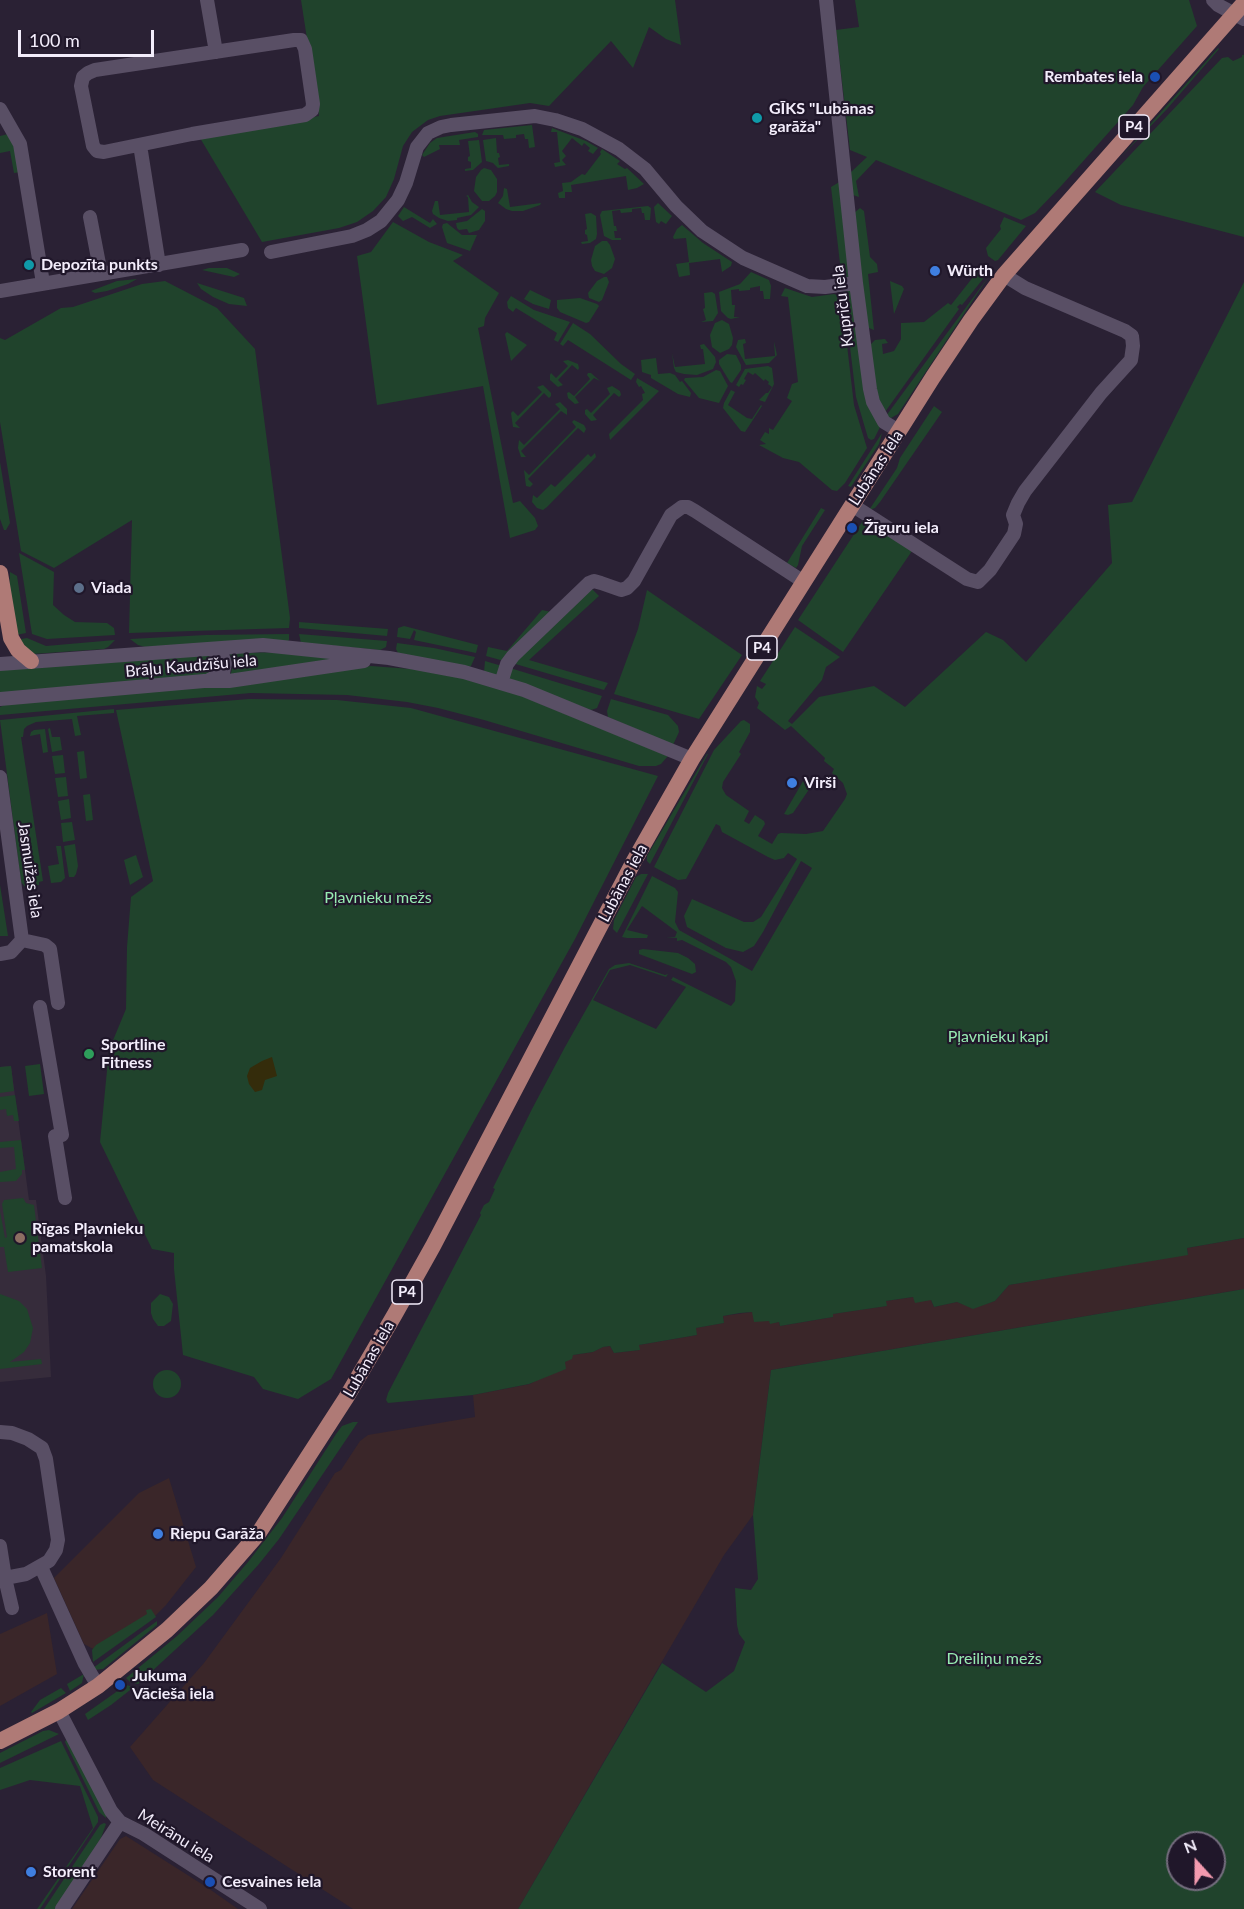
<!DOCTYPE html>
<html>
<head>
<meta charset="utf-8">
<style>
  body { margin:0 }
  #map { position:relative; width:1244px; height:1909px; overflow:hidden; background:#2a2134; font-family:Lato,sans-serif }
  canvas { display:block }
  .north { position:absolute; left:1166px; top:1831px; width:60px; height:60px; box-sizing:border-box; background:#20172a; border:2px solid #746d7e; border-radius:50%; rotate:339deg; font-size:16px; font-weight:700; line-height:24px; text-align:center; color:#f3edfb }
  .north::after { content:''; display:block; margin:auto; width:21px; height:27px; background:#f29aae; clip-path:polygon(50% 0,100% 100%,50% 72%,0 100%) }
  .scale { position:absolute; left:18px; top:30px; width:136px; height:27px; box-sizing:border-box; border:3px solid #f3edfb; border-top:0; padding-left:8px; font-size:18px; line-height:21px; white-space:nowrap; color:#f3edfb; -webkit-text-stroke:4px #20172a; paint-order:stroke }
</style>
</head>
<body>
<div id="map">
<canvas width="1244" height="1909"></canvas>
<div class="north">N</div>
<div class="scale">100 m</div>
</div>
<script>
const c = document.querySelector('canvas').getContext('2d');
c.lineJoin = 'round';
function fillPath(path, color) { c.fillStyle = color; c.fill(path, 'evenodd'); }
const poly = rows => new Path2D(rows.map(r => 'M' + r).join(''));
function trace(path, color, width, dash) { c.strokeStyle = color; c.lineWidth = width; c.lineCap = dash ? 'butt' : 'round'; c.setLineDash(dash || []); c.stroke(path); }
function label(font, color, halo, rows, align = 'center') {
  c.font = font + ' Lato,sans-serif'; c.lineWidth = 4.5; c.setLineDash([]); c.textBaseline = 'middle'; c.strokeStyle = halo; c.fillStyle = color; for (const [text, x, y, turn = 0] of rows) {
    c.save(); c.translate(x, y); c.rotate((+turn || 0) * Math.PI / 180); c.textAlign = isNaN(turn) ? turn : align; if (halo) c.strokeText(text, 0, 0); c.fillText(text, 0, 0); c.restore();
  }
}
const industrial = poly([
  [1244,1238,1244,1289,771,1370,753,1515,724,1555,518,1909,353,1909,153,1780,130,1747,204,1663,281,1558,335,1473,341,1470,360,1441,368,1435,475,1417,473,1395,530,1384,565,1362,573,1355,593,1352,603,1347,610,1346,614,1353,639,1350,639,1345,697,1335,695,1328,724,1323,723,1316,752,1312,769,1321,771,1323,779,1322,780,1326,833,1317,832,1314,886,1306,886,1301,913,1297,931,1300,934,1307,957,1302,973,1308,995,1301,1009,1285,1188,1254,1187,1248],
  [169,1478,196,1567,166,1605,153,1618,97,1651,84,1644,54,1578,139,1493],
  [47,1613,57,1674,0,1706,0,1634],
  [126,1836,208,1888,238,1909,72,1909,120,1839]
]);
const education = poly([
  [11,1066,29,1200,36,1200,46,1276,51,1377,0,1382,0,1067]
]);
const green = poly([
  [301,0,675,0,681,45,666,39,649,27,633,68,611,41,549,106,530,103,440,116,428,120,412,132,403,146,394,179,386,197,373,211,357,222,339,228,262,242,200,138,319,116],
  [855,0,1189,0,1197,26,1143,87,1133,105,1062,185,1035,213,1021,220,876,160,856,181,859,197,853,195,850,173,867,157,850,150,836,30,859,27],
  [1218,48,1219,49,1167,109,1121,157],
  [1242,55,1244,55,1244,237,1121,205,1095,192,1222,58,1228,57,1233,61,1242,57],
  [532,125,535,147,529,148,528,139,525,139,524,134,516,135,516,138,504,139,503,135,482,135,484,130],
  [552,128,586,141,598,148,593,154,588,151,590,148,584,143,582,146,572,138,562,151,566,156,562,160,566,165,555,167,554,163,560,162,557,132,551,132],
  [475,132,478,134,478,137,459,140,460,145,439,145,440,149,424,157,422,155,430,143,437,138],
  [8,134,17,149,21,172,14,173,10,151,0,153,0,136],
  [496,138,497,153,499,153,500,157,498,158,499,165,509,164,509,166,498,168,493,163,486,161,483,140],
  [479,140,482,162,473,170,465,171,465,169,471,168,471,162,468,161,468,157,470,156,468,141],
  [602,149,620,161,617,164,625,169,627,168,644,184,637,188,628,190,626,176,571,185,572,192,565,192,565,198,559,198,558,193,563,191,562,183,571,182,582,174,585,175,601,154,600,152],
  [484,168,491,170,497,179,497,192,495,196,489,201,482,201,474,191,476,177,481,170],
  [841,181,849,276,842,280,831,187],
  [504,188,507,189,510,207,541,203,540,205,523,211,512,211,506,209,498,203,503,196],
  [468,195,472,202,479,207,471,215,457,218,457,220,448,221,439,218,433,214,432,211,435,201,438,201,440,215,469,212,468,197,466,196],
  [658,203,672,216,666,224,661,221,659,224,656,222,654,207],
  [648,206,651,208,650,220,645,220,644,213,642,213,641,208,632,209,632,212,621,213,620,210,612,211,614,226,616,226,617,231,614,231,615,238,621,238,621,240,612,240,604,236,600,215,602,211],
  [404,207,430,223,433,219,437,224,430,228,412,217,403,221,398,216],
  [860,208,864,211,870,257,877,264,878,272,868,274,874,330,869,328,866,325,854,213],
  [482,209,485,211,485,221,479,230,469,233,467,229,459,230,457,228,456,223,467,221],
  [591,213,596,216,597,234,596,239,590,243,582,244,581,242,588,241,587,235,585,234,585,230,587,229,585,214],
  [1004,217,1026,226,998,260,995,261,988,256,986,248,1001,229,1000,226],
  [393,222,429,242,463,255,453,261,499,293,485,318,484,326,478,328,513,503,520,501,535,518,538,526,535,530,510,538,483,386,377,405,357,256,371,252],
  [447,223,462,235,477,235,470,251,447,243,442,227,443,224],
  [682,225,703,243,732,262,731,266,722,272,720,259,689,263,690,275,679,277,676,264,689,262,686,238,674,239,673,237,677,229],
  [602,241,607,241,610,245,615,259,612,268,604,274,595,271,592,266,591,260,595,246],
  [981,267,986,267,989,269,987,274,962,305,960,304,957,307,959,309,885,412,874,392,869,346,875,340,885,339,888,343,882,344,883,354,894,351,901,339,901,323,924,322,948,303,951,305],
  [209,268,227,268,240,274,234,277,202,270],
  [751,272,769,280,771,286,770,299,764,299,763,291,760,291,760,286,750,288,750,290,739,291,739,289,731,290,732,305,735,305,734,317,740,317,731,319,728,318,721,311,719,292,740,284],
  [989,276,898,414,891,418,886,416],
  [604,277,607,277,609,282,602,300,599,302,589,298,588,293,597,281],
  [137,279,128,284,107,291,95,293,91,291,117,281],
  [165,281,217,308,255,349,290,618,289,628,129,633,132,520,54,568,21,551,0,422,0,338,5,340,61,308,73,307,142,284],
  [890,281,902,286,904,289,894,314],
  [1244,282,1244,1238,1187,1248,1188,1255,1009,1285,995,1301,973,1309,957,1302,934,1307,931,1300,915,1303,913,1297,886,1301,887,1306,833,1314,833,1317,780,1326,779,1322,770,1324,769,1321,754,1322,752,1312,740,1313,723,1316,724,1323,696,1328,697,1335,639,1345,640,1350,614,1353,610,1346,603,1347,593,1352,573,1355,572,1359,565,1362,566,1369,529,1384,473,1395,388,1403,386,1400,388,1393,481,1215,480,1213,484,1205,489,1202,495,1189,493,1188,532,1109,565,1047,609,969,615,965,629,963,665,975,668,974,666,977,630,965,610,970,593,1000,656,1029,686,987,671,980,673,977,731,1006,735,1001,736,981,731,967,726,962,682,940,677,941,677,938,666,937,675,937,677,932,642,906,627,930,648,935,647,938,627,938,622,937,652,876,675,888,678,892,675,922,679,930,752,971,812,868,801,861,763,932,754,946,743,952,726,948,687,927,684,916,692,899,744,922,753,922,761,917,797,859,788,853,784,858,775,860,768,857,722,832,720,826,716,824,686,879,678,880,654,867,714,750,741,721,744,720,750,724,750,732,739,752,741,754,723,782,722,788,726,795,749,811,744,821,749,824,755,815,764,821,765,824,758,836,772,844,778,834,781,833,806,834,823,831,845,799,847,794,843,783,832,773,834,769,824,761,825,758,791,726,785,730,757,708,759,703,755,697,757,686,762,689,766,684,760,681,795,627,840,657,826,667,822,680,788,721,792,724,819,697,874,686,905,707,986,632,1003,640,1026,662,1112,563,1108,505,1132,502],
  [197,283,244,298,247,306,229,304,213,297,201,289],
  [785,288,812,297,834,294,839,296,842,302,854,405,867,448,845,483,837,491,832,490,799,462,783,458,759,445,766,444,760,440,765,432,769,434,769,428,773,430,792,401,787,398,792,384,798,382,788,297,781,296],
  [843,289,848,289,852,292,880,427,874,439,871,440,868,438,856,397],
  [530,290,551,300,549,309,533,304,524,299],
  [704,293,712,292,715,294,718,313,713,321,701,322,706,320,703,309,705,308],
  [511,296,534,310,570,322,558,342,554,340,557,333,516,308,513,312,508,308,507,302],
  [580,298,597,304,599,306,589,322,586,323,560,312,557,308,557,300],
  [722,320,729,324,733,338,732,345,729,349,720,353,712,347,710,335,715,323],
  [573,323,590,334,621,364,635,374,631,380,568,340,563,346,560,344],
  [507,332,527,345,511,361,505,334],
  [745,339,746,343,743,344,745,359,775,356,774,341,777,355,769,363,746,365,736,347,738,340],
  [704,344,715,357,716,362,713,369,697,375,684,374,676,372,674,368,672,353,675,367,705,364,703,349,701,349,700,345],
  [727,354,736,355,741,365,741,370,732,383,730,382,719,364,719,360],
  [656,358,658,374,670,373,675,375,680,382,682,381,691,393,690,397,678,394,651,378,651,375,642,372,641,360],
  [568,360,578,364,579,368,578,370,572,365,558,380,563,385,558,387,550,380,550,375,551,373,556,378,568,366,563,361],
  [768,366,772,368,774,384,765,402,759,400,766,393,768,393,772,387,768,384,769,382,765,379,764,381,755,373,753,375,748,372,744,379,746,380,743,385,741,384,739,387,736,385,745,369],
  [716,370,720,371,728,386,719,403,699,398,684,380,685,378,703,377],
  [588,373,591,373,600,381,594,378,575,397,579,403,575,404,568,398,567,393,569,392,574,396,590,379,587,375],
  [637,378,659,391,610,440,609,434,643,400,642,394,645,393,641,386,639,387,636,382],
  [543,385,551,393,551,396,549,398,544,393,515,423,520,428,513,427,511,413,513,411,518,416,542,392,537,387],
  [612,386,620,391,621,395,619,397,614,393,593,415,597,420,591,421,585,414,585,410,587,409,591,413,610,394,607,388],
  [731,390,735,392,728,405,747,418,752,419,761,405,762,406,745,432,741,431,723,408,724,403],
  [560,402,567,409,567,415,561,411,521,451,526,457,521,457,518,448,519,440,524,445,560,409,555,404],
  [934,406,942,412,880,502,875,508,869,510,897,468,900,458],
  [574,420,584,425,586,429,584,433,578,428,528,479,533,484,530,487,526,486,524,470,529,475,576,427,572,422],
  [882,433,879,444,851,487,848,486],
  [595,453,596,457,547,507,543,510,537,508,532,502,533,495,537,498,551,484,555,487,588,454,591,457],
  [0,462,10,523,6,530,4,530,0,519],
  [821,508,825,510,802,546,798,565,796,568,787,563],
  [864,519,912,551,843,652,798,620],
  [19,553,54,572,53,605,64,615,75,622,107,623,114,628,115,635,47,639,32,634],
  [10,572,17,576,26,633,16,635,9,599],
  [591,588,599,596,529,660,608,683,604,690,512,663],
  [647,590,742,655,699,719,614,694,638,629],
  [542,610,551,612,504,661,486,656,488,647,507,651],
  [299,622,388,629,387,636,299,628],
  [404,626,478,645,476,653,414,640,416,632,414,630,410,639,397,637,398,628],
  [289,634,289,640,286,643,262,641,145,647,138,645,130,639,206,635],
  [299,634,387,641,386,647,380,650,301,643],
  [27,638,46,646,115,640,108,647,104,649,32,654,16,640],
  [397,643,434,648,475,657,471,666,468,668,398,653,396,649],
  [289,652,358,657,230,676,233,666,230,653],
  [211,655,219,660,220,667,210,675,0,693,0,669],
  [485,661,502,666,498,674,495,676,484,672],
  [371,666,424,670,470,680,519,695,668,756,661,764,656,766,639,766,484,720,438,708,407,702,347,695,251,693,0,715,0,707,4,705],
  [510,668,602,696,597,708,591,710,510,680,508,676],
  [249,699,337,700,411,708,658,776,575,939,331,1379,298,1399,263,1389,254,1377,183,1355,174,1269,174,1253,152,1249,100,1142,109,1050,126,1009,127,947,131,897,153,881,116,710],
  [611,699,668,715,678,726,679,732,673,745,608,717,607,711],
  [114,709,114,713,77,716,81,735,75,736,72,719,36,722,27,726,24,729,23,737,21,737,43,881,39,882,39,885,25,887,21,882,0,720],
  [50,728,52,737,60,737,62,750,52,752,48,729],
  [45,729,48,752,43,753,40,734,30,736,31,732,34,730],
  [84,751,87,778,80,779,77,752],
  [707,754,708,754,650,864,647,861,647,856],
  [63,755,65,773,55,774,52,756],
  [806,776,810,779,810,788,793,813,788,815,784,814],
  [66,777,68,796,58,797,55,778],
  [90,794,93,820,86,821,83,795],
  [69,799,71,818,61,820,58,801],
  [72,822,75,840,63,842,61,823],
  [75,844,78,866,76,874,74,877,69,877,64,846],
  [56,846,61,846,65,878,61,882,51,883,48,866,59,864],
  [136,855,143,877,130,885,124,860],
  [641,874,648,874,617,933,613,929,614,920,636,877],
  [0,885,8,936,0,936],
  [643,949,678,953,688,958,695,964,696,972,692,974,639,954,639,950],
  [40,1064,44,1094,29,1096,25,1066],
  [11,1066,14,1091,0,1093,0,1067],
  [15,1095,19,1121,14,1121,13,1115,7,1116,6,1109,0,1110,0,1097],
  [21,1140,25,1170,22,1170,22,1174,16,1181,0,1182,0,1172,16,1169,14,1147,0,1148,0,1142],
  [23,1198,26,1203,34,1205,42,1268,8,1272,4,1247,0,1247,0,1211,5,1238,7,1237,2,1204,4,1200],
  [1244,1289,1244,1909,518,1909,662,1663,706,1692,734,1671,745,1642,739,1634,737,1625,735,1588,751,1590,758,1579,753,1515,771,1370],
  [1178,1843,1214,1843,1214,1879,1178,1879],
  [0,1294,19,1301,27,1309,33,1328,30,1343,24,1352,10,1362,41,1359,42,1364,0,1369],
  [160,1294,169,1297,173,1304,171,1321,164,1326,158,1326,153,1319,151,1313,151,1303],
  '153 1384a14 14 0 1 1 28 0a14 14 0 1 1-28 0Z',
  [353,1422,358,1422,279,1539,259,1564,213,1615,138,1684,130,1682,126,1678,177,1636,218,1597,248,1562,282,1518,336,1434,342,1426],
  [151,1609,156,1617,93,1662,92,1650,96,1645,147,1614,146,1610],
  [157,1621,157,1625,103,1669,94,1670,93,1668],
  [84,1674,82,1683,70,1691,67,1684],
  [126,1685,134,1687,111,1705,88,1720,85,1714],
  [61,1688,66,1693,32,1713,31,1712,40,1700],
  [49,1730,59,1734,0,1763,0,1753,43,1731],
  [67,1738,106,1812,106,1818,99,1812,65,1742],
  [61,1741,98,1817,98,1822,40,1909,37,1909,93,1828,80,1786,30,1780,0,1790,0,1768],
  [104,1823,106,1824,101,1838,55,1909,44,1909,100,1825]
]);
const sand = poly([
  [272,1057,277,1076,265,1080,262,1090,255,1092,249,1084,247,1076,250,1068,262,1061]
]);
const minor = poly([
  [207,0,216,52],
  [826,0,856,283,870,389,873,402,884,422,899,431],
  [1213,0,1218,5,1244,19],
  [294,40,301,40,305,49,313,104,312,110,305,115,192,134,104,152,97,151,93,146,81,86,83,77,88,73,95,70,294,40],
  [0,109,20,144,43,283],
  [140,145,159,265],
  [90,217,101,274],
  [271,252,352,236,367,230,381,221,398,200,406,183,417,147,428,133,441,127,451,125,535,116,555,120,582,129,619,149,645,169,676,206,702,231,743,258,807,286,825,287,856,283],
  [0,291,242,250],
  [852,505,967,579,978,582,990,570,1014,534,1016,524,1013,515,1018,503,1025,491,1101,393,1131,360,1133,346,1132,336,1125,331,1025,288,1004,275],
  [0,664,263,645,389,658,464,672,524,690,692,759],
  [209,680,223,673,225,663,222,655,210,649],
  [501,683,507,664,513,656,589,583,594,581,601,583,621,590,627,588,634,581,671,515,682,507,688,507,695,511,804,582],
  [0,699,204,681,229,681,364,661],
  [0,777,22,940,11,952,0,954],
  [22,940,45,945,50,949,58,1003],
  [40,1007,62,1135,55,1136,65,1198],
  [0,1432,12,1433,28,1439,42,1448,46,1459,58,1540,56,1550,49,1561,26,1574,5,1578,0,1546],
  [41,1567,85,1664,98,1686],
  [5,1578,12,1608],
  [59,1711,111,1811,120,1822,144,1834,260,1909],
  [62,1909,120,1822]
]);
const major = poly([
  [0,573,11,638,18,650,31,661],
  [0,1741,59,1711,98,1686,119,1669,167,1630,211,1588,258,1534,346,1398,395,1314,433,1246,634,861,692,759,933,377,971,320,1004,275,1244,3]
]);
const markers = [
  [1155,77,6,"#1a4fb4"],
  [757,118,6,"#0f9aa8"],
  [29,265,6,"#0f9aa8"],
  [935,271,6,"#3f7fe0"],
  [852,528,6,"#1a4fb4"],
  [79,588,6,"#5c6f8a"],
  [792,783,6,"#3f7fe0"],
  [89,1054,6,"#2e9e5b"],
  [20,1238,6,"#8d6e63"],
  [158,1534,6,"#3f7fe0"],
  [120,1685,6,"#1a4fb4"],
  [31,1872,6,"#3f7fe0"],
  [210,1882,6,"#1a4fb4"]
];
const shields = [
  [1134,127,30],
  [762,648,30],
  [407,1292,30]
];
const shieldNames = [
  ["P4",1134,127],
  ["P4",762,648],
  ["P4",407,1292]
];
const poiNames = [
  ["Rembates iela",1143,77,"right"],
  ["GĪKS \"Lubānas",769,109],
  ["garāža\"",769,127],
  ["Depozīta punkts",41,265],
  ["Würth",947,271],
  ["Žīguru iela",864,528],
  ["Viada",91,588],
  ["Virši",804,783],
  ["Sportline",101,1045],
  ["Fitness",101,1063],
  ["Rīgas Pļavnieku",32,1229],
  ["pamatskola",32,1247],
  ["Riepu Garāža",170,1534],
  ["Jukuma",132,1676],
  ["Vācieša iela",132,1694],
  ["Storent",43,1872],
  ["Cesvaines iela",222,1882]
];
const streetNames = [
  ["Kupriču iela",843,306,-97],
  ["Lubānas iela",876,468,-57],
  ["Brāļu Kaudzīšu iela",191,666,-5],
  ["Jasmuižas iela",30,870,82],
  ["Lubānas iela",623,883,-62],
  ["Lubānas iela",369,1359,-60],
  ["Meirānu iela",176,1836,32]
];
const parkNames = [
  ["Pļavnieku mežs",378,898],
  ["Pļavnieku kapi",998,1037],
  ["Dreiliņu mežs",994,1659]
];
fillPath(industrial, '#3a2629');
fillPath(education, '#362c3b');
fillPath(green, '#20432c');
fillPath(sand, '#342c0b');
trace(minor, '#594f65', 14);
trace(major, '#af7a76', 16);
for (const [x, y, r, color] of markers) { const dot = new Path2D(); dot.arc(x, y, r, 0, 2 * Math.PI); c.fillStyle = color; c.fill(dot); trace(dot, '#20172a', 2); }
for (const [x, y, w] of shields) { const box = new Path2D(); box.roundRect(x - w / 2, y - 12, w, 24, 4.5); c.fillStyle = '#20172a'; c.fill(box); trace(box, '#f3edfb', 1.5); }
label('bold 15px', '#f3edfb', null, shieldNames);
label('bold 16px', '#f3edfb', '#20172a', poiNames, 'left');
label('16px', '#f3edfb', '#20172a', streetNames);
label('16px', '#97ebb2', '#20172a', parkNames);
</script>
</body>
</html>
